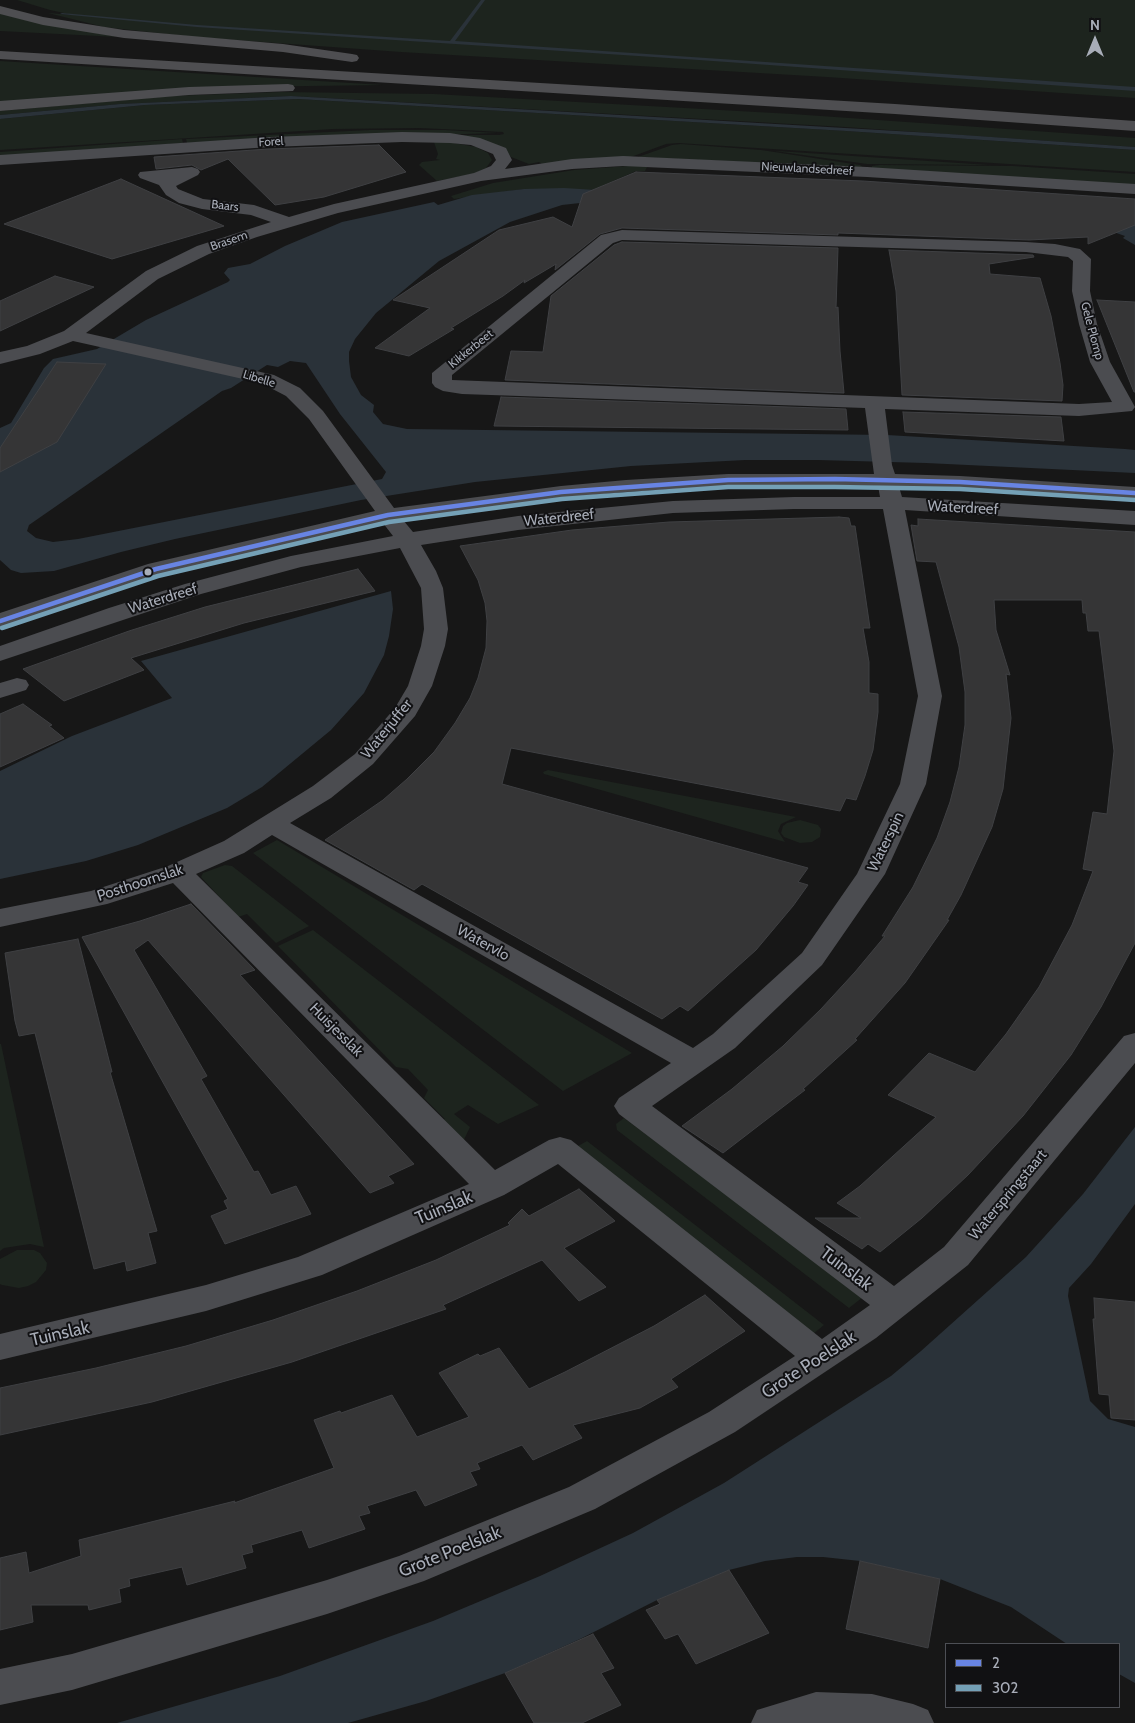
<!DOCTYPE html>
<html>
<head>
<meta charset="utf-8">
<style>
  body { margin:0 }
  #map { position:relative; width:1135px; height:1723px; overflow:hidden; background:#171717; font-family:Cabin,sans-serif }
  canvas { display:block }
  .legend { position:absolute; left:945px; top:1643px; width:175px; height:65px; box-sizing:border-box; background:#111113; border:1px solid #4d4f55; margin:0; padding:6px 9px; list-style:none; font-size:15px; color:#a8adb8 }
  .legend li { display:flex; align-items:center; gap:10px; height:25px }
  .legend b { width:25px; border:1px solid #4d4f55 }
  .north { position:absolute; left:1070px; top:15px; width:50px; height:50px; -webkit-text-stroke:4px #111113; paint-order:stroke; rotate:0deg; font-size:14px; font-weight:700; line-height:20px; text-align:center; color:#a8adb8 }
  .north::after { content:''; display:block; margin:auto; width:18px; height:22px; background:#a8adb8; clip-path:polygon(50% 0,100% 100%,50% 72%,0 100%) }
</style>
</head>
<body>
<div id="map">
<canvas width="1135" height="1723"></canvas>
<ul class="legend">
<li><b style="height:6px;background:#6884e3"></b>2</li>
<li><b style="height:6px;background:#74a0b6"></b>302</li>
</ul>
<div class="north">N</div>
</div>
<script>
const c = document.querySelector('canvas').getContext('2d');
c.lineJoin = 'round';
function fillPath(path, color) { c.fillStyle = color; c.fill(path, 'evenodd'); }
const poly = rows => new Path2D(rows.map(r => 'M' + r).join(''));
function trace(path, color, width, dash) { c.strokeStyle = color; c.lineWidth = width; c.lineCap = dash ? 'butt' : 'round'; c.setLineDash(dash || []); c.stroke(path); }
function label(font, color, halo, rows, align = 'center') {
  c.font = font + ' Cabin,sans-serif'; c.lineWidth = 4; c.setLineDash([]); c.textBaseline = 'middle'; c.strokeStyle = halo; c.fillStyle = color; for (const [text, x, y, turn = 0] of rows) {
    c.save(); c.translate(x, y); c.rotate((+turn || 0) * Math.PI / 180); c.textAlign = isNaN(turn) ? turn : align; if (halo) c.strokeText(text, 0, 0); c.fillText(text, 0, 0); c.restore();
  }
}
const green = poly([
  [17,0,1135,0,1135,98,827,77,401,52,194,37,104,27,48,13,73,15,50,10],
  [0,13,26,20,118,37,0,31],
  [0,61,383,85,235,87,0,105],
  [281,92,434,94,792,114,1135,138,1135,147,845,127,291,96,121,104,0,115,0,111,170,96],
  [298,99,846,131,1135,150,1135,172,678,143,666,144,631,157,542,164,539,162,529,164,511,157,504,149,452,135,499,135,504,134,503,132,420,128,333,129,0,150,0,119,145,105],
  [370,130,445,130,497,133,187,143,186,139],
  [182,139,183,143,0,156,0,152],
  [434,142,448,142,476,147,488,153,492,160,486,168,473,174,437,181,419,165,422,162,440,160,436,159,438,154],
  [681,144,761,150,860,165,864,168,638,157,672,145],
  [775,151,777,151,989,165,867,164],
  [641,165,647,167,645,171,636,171,602,186,601,190,524,189,454,199,451,196,493,183,574,170],
  [879,165,1013,166,1135,174,1135,187,871,169,872,166],
  [548,770,796,817,781,824,778,831,785,842,544,774,543,772],
  [800,820,818,825,821,829,820,837,812,842,800,843,784,837,781,833,783,826,787,823],
  [277,840,632,1053,563,1091,253,853],
  [225,865,232,866,309,926,276,943,247,914,238,917,201,877,203,873],
  [313,930,539,1105,498,1124,468,1105,454,1114,470,1127,461,1146,437,1123,445,1119,424,1098,428,1090,408,1069,396,1067,278,946],
  [0,1044,1,1044,44,1247,30,1244,4,1248,0,1251],
  [624,1118,863,1297,849,1308,617,1130,616,1124],
  [587,1141,824,1325,813,1334,571,1150],
  [17,1250,34,1250,40,1253,47,1263,46,1270,36,1282,28,1286,19,1288,2,1285,0,1284,0,1259]
]);
const water = poly([
  [291,96,949,134,1135,147,1135,150,846,131,298,99,145,105,0,119,0,115,120,104],
  [564,188,1135,223,1135,245,1123,238,1125,236,1105,229,625,198,562,205,510,222,439,261,376,313,355,339,349,352,349,361,351,377,361,395,374,405,373,412,383,424,407,429,887,435,1125,449,1135,450,1135,473,926,463,818,460,745,460,631,466,475,482,361,500,175,539,121,552,54,571,21,573,11,570,0,560,0,428,11,423,44,368,53,359,97,349,146,320,228,282,230,280,224,273,228,268,250,264,285,246,342,222,434,202,438,205,472,195,524,189],
  [290,361,306,363,340,414,386,472,382,479,78,539,53,542,36,538,27,531,29,525,222,391,231,388,267,365,278,367],
  [391,591,393,609,389,636,384,655,364,693,331,730,262,787,227,808,138,845,86,861,0,879,0,771,72,736,172,698,141,661],
  [1135,1127,1135,1204,1091,1264,1069,1288,1068,1296,1090,1401,1108,1419,1135,1427,1135,1683,1119,1674,1119,1644,1067,1644,1011,1607,940,1579,860,1561,823,1557,797,1557,765,1561,729,1570,657,1600,580,1639,505,1673,426,1701,348,1723,117,1723,280,1676,433,1621,540,1576,633,1533,724,1483,891,1376,921,1351,1026,1257,1083,1194]
]);
const stream = poly([
  [481,0,485,0,455,41,1135,87,1135,91,699,60,197,27,60,14,62,13,197,25,450,41,481,0]
]);
const building = poly([
  [379,145,406,172,324,197,275,205,228,159,201,170,192,165,156,169,154,157,268,149,379,145],
  [636,172,863,181,1135,199,1135,225,1088,244,1088,237,1029,240,838,233,838,235,622,228,600,234,555,270,556,264,524,283,525,280,503,296,451,328,454,329,409,356,375,348,430,308,393,300,499,230,553,217,572,227,583,194,636,172],
  [121,179,224,226,112,259,4,224,121,179],
  [622,242,838,248,836,308,838,307,840,351,844,393,505,380,511,351,543,352,551,296,614,245,622,242],
  [889,250,1033,255,1034,257,989,264,990,274,1040,278,1051,316,1060,363,1063,385,1062,401,902,395,896,291,889,250],
  [55,276,94,287,0,331,0,301,55,276],
  [1097,300,1135,302,1135,392,1134,392,1097,300],
  [57,362,106,364,57,442,0,472,0,448,57,362],
  [501,397,846,409,848,430,494,426,501,397],
  [903,412,1061,417,1064,441,905,432,903,412],
  [839,517,849,518,851,526,855,526,870,628,863,628,869,662,869,693,878,694,878,712,873,750,865,776,856,800,846,798,840,811,511,748,502,784,808,868,798,882,808,885,793,906,756,950,688,1011,680,1006,662,1019,422,884,414,890,325,840,383,800,407,779,434,752,455,723,470,698,478,678,486,648,487,621,485,603,478,580,460,546,572,530,669,522,839,517],
  [918,519,1135,532,1135,943,1101,1007,1071,1055,1023,1116,968,1175,922,1218,880,1252,868,1244,862,1249,815,1218,861,1218,837,1203,860,1186,936,1117,888,1095,929,1053,975,1072,1006,1034,1039,987,1072,925,1093,871,1083,869,1093,812,1107,814,1114,751,1099,631,1088,631,1086,613,1083,613,1082,600,994,600,996,630,1010,675,1006,674,1011,718,1003,789,992,827,961,895,947,920,949,920,905,983,855,1039,857,1040,803,1089,805,1090,723,1153,682,1126,732,1089,783,1046,821,1009,855,972,885,936,882,936,913,887,937,838,950,802,959,767,965,725,965,692,959,647,936,562,917,561,911,525,918,526,918,519],
  [358,569,375,591,244,623,131,658,144,670,64,701,23,669,129,631,205,607,358,569],
  [23,704,52,725,49,726,64,738,0,767,0,714,23,704],
  [191,904,255,970,240,975,414,1164,388,1176,394,1183,370,1193,148,940,134,950,207,1076,201,1079,254,1172,258,1171,271,1195,296,1186,311,1214,225,1244,211,1216,228,1209,224,1201,228,1199,82,937,140,921,191,904],
  [78,939,112,1072,110,1072,157,1231,148,1233,156,1263,127,1271,125,1261,94,1269,35,1033,19,1036,15,1021,5,953,78,939],
  [579,1189,615,1221,564,1248,606,1287,579,1301,542,1260,443,1305,446,1309,292,1362,152,1402,0,1435,0,1388,96,1368,186,1346,273,1320,357,1291,436,1260,510,1225,508,1223,522,1209,529,1216,579,1189],
  [705,1295,745,1331,671,1379,678,1387,656,1399,640,1408,573,1425,582,1438,533,1460,522,1445,477,1463,480,1469,470,1472,477,1485,425,1506,416,1490,367,1506,370,1513,359,1516,365,1529,309,1548,302,1530,251,1545,253,1552,242,1555,246,1568,187,1585,182,1567,129,1579,130,1586,119,1589,121,1602,89,1610,88,1605,31,1605,33,1622,0,1630,0,1558,26,1552,29,1573,81,1556,79,1540,235,1501,234,1503,334,1468,314,1420,340,1411,341,1413,392,1395,417,1437,469,1417,439,1373,478,1354,480,1356,499,1348,529,1389,565,1372,654,1326,705,1295],
  [1094,1298,1135,1302,1135,1420,1111,1418,1109,1395,1099,1394,1093,1319,1095,1319,1094,1298],
  [860,1561,940,1579,928,1648,846,1629,860,1561],
  [729,1570,769,1633,696,1664,678,1634,665,1639,646,1610,660,1604,657,1600,729,1570],
  [593,1634,614,1668,601,1673,621,1705,582,1723,534,1723,505,1673,593,1634]
]);
const minor = poly([
  [402,132,450,133,480,138,506,148,512,160,505,169,572,159,623,156,867,167,1135,184,1135,194,867,177,623,166,572,169,481,181,338,213,257,237,209,254,158,279,86,333,274,375,300,388,323,411,394,508,561,486,626,480,728,474,874,474,865,408,462,394,443,391,435,387,432,383,432,373,601,235,622,230,1026,242,1055,244,1080,249,1091,259,1090,291,1097,324,1110,362,1135,407,1132,411,1079,416,885,409,892,465,895,474,960,476,1135,487,1135,499,960,488,899,487,902,497,1135,511,1135,525,905,510,942,696,926,784,885,874,822,965,735,1048,652,1106,894,1286,944,1247,1124,1036,1135,1033,1135,1063,968,1265,876,1338,735,1432,595,1509,424,1581,327,1614,72,1690,0,1705,0,1669,72,1654,327,1580,399,1556,569,1487,709,1412,795,1356,558,1164,504,1195,322,1275,206,1311,0,1360,0,1334,206,1285,298,1257,469,1184,173,883,107,904,0,927,0,909,91,891,168,866,224,841,313,786,355,754,395,708,408,686,421,646,424,629,421,588,400,548,301,567,201,594,0,661,0,646,109,608,185,584,291,556,393,536,383,523,163,574,0,628,0,613,148,564,375,511,309,419,286,396,261,383,73,341,40,354,0,364,0,352,27,346,64,331,146,271,197,246,271,222,251,215,202,209,179,203,166,195,159,185,140,178,138,175,140,172,192,167,198,169,200,172,198,175,176,186,178,189,203,199,254,205,289,217,334,204,474,173,491,166,496,160,493,154,471,145,450,143,402,142,270,147,0,165,0,155,270,137,402,132],
  [622,240,1026,252,1068,257,1073,261,1072,291,1079,324,1090,362,1112,402,1079,404,452,380,452,375,613,243,622,240],
  [835,485,878,486,880,497,794,497,673,501,518,516,413,532,403,520,561,498,626,492,728,486,835,485],
  [794,509,883,509,918,696,900,784,857,874,802,953,713,1034,693,1048,290,823,331,798,373,764,415,716,432,686,445,646,448,629,443,588,436,571,421,545,518,530,673,513,794,509],
  [272,835,671,1063,619,1098,614,1106,619,1114,870,1305,822,1339,571,1140,560,1137,549,1140,495,1170,196,874,244,853,272,835],
  [17,678,26,680,29,685,26,690,0,698,0,683,17,678],
  [816,1692,872,1694,913,1704,928,1710,934,1723,751,1723,757,1710,816,1692]
]);
const highway = poly([
  [0,6,43,17,124,30,283,44,352,54,357,55,359,58,357,61,352,62,283,52,124,38,43,25,0,14,0,6],
  [0,51,895,104,1135,121,1135,131,895,114,0,59,0,51],
  [288,84,293,85,295,88,293,91,189,95,0,111,0,101,189,87,288,84]
]);
const bus1 = poly([
  [0,621,156,569,388,515,561,492,728,480,835,479,960,482,1135,493]
]);
const bus2 = poly([
  [2,628,158,576,389,522,562,499,728,487,835,487,960,489,1135,500]
]);
const markers = [
  [148,572,4.5,"#a8adb8"]
];
const farStreetnames = [
  ["Forel",271,142,-3],
  ["Nieuwlandsedreef",807,169,3],
  ["Baars",225,206,6],
  ["Brasem",229,241,-19],
  ["Gele Plomp",1092,331,75],
  ["Kikkerbeet",471,349,-39],
  ["Libelle",259,379,17]
];
const streetNames = [
  ["Waterdreef",963,508,3],
  ["Waterdreef",559,518,-6],
  ["Waterdreef",163,599,-17],
  ["Waterjuffer",387,729,-51],
  ["Waterspin",886,842,-64],
  ["Posthoornslak",140,883,-18],
  ["Watervlo",483,943,29],
  ["Huisjesslak",336,1030,45],
  ["Waterspringstaart",1008,1195,-50]
];
const nearStreetnames = [
  ["Tuinslak",444,1208,-23],
  ["Tuinslak",846,1269,37],
  ["Tuinslak",60,1334,-13],
  ["Grote Poelslak",809,1365,-33],
  ["Grote Poelslak",450,1552,-22]
];
fillPath(green, '#1d241e');
fillPath(water, '#2a3239');
fillPath(stream, '#2a3239');
fillPath(building, '#353536');
trace(building, '#3f4043', 1);
fillPath(minor, '#4b4c50');
fillPath(highway, '#4e4e51');
trace(bus1, '#6884e3', 4.5);
trace(bus2, '#74a0b6', 4.5);
for (const [x, y, r, color] of markers) { const dot = new Path2D(); dot.arc(x, y, r, 0, 2 * Math.PI); c.fillStyle = color; c.fill(dot); trace(dot, '#111113', 2); }
label('12px', '#a8adb8', '#111113', farStreetnames);
label('15px', '#a8adb8', '#111113', streetNames);
label('18px', '#a8adb8', '#111113', nearStreetnames);
</script>
</body>
</html>
